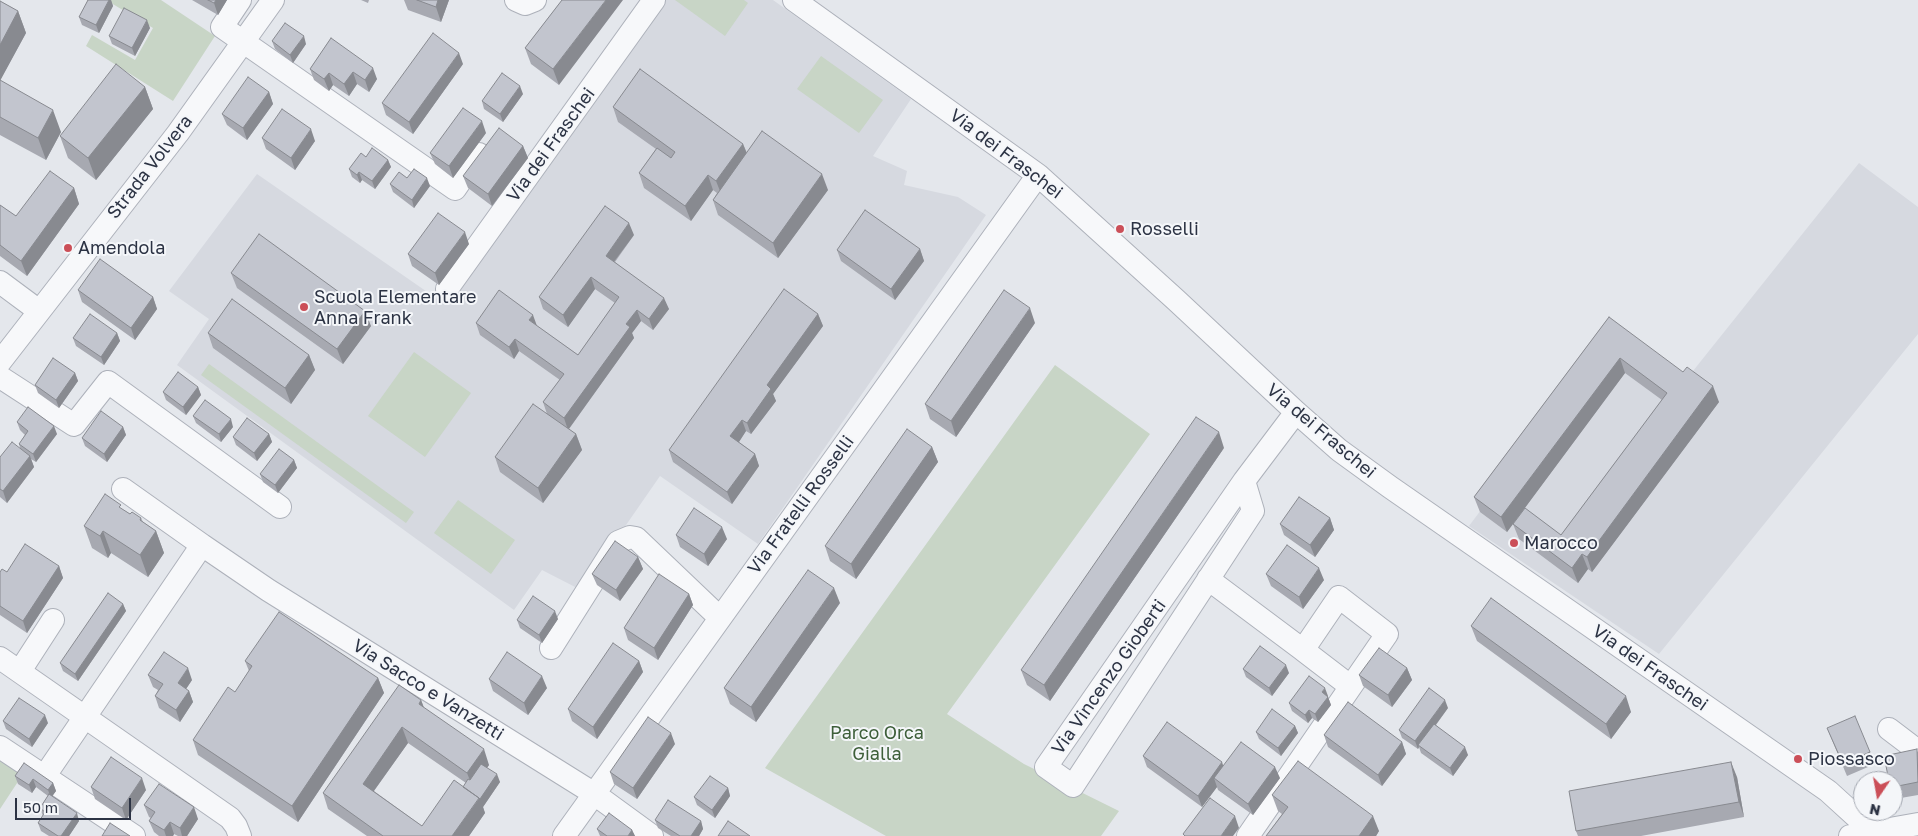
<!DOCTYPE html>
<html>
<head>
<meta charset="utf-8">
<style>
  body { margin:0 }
  #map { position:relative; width:1918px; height:836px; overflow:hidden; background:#e4e7ec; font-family:"Golos Text",sans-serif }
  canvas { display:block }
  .north { position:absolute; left:1853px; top:771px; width:50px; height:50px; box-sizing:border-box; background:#f4f6f9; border:1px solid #a4a8b1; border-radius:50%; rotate:192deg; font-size:14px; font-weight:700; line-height:20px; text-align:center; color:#2c3344 }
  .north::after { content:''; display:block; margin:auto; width:18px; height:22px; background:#cb4f58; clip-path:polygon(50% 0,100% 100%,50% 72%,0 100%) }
  .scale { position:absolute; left:15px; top:798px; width:116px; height:22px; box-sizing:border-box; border:2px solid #2c3344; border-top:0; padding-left:6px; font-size:15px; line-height:18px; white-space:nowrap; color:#2c3344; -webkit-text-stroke:4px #f4f6f9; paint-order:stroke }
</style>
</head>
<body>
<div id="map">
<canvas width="1918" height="836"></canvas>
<div class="north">N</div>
<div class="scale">50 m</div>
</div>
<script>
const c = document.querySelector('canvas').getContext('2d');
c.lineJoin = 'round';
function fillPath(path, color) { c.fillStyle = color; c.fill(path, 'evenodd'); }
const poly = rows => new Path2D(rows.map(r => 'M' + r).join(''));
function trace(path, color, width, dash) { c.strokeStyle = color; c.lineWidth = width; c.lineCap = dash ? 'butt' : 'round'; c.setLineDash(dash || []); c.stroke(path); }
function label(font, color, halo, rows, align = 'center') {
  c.font = font + ' "Golos Text",sans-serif'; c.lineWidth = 4; c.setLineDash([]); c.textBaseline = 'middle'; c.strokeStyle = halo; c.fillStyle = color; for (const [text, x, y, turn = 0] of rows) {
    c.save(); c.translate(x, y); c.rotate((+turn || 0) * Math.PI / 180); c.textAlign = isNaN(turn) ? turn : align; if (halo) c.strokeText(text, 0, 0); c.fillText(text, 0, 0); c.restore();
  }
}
const built = poly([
  [663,0,773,0,911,99,873,156,907,171,904,185,958,197,986,215,758,544,660,476,581,590,542,570,514,610,177,365,209,319,169,291,257,174,446,305],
  [1859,163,1918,207,1918,334,1659,654,1469,526,1614,332,1685,381]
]);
const green = poly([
  [106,0,161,0,215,36,173,101,86,46,92,35,135,60,153,28],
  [675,0,744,0,748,3,725,36],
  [821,56,883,100,859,133,797,89],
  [414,352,471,393,425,457,368,416],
  [209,364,414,512,406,523,201,375],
  [1055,365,1150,434,947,714,1024,764,1119,811,1101,836,886,836,765,768],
  [458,500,515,540,491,574,434,533],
  [0,758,23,774,0,809]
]);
const minor = poly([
  [240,0,222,27,455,189,479,154],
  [516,0,525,4,535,0],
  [794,0,1038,175,1176,300,1296,412,1339,450,1390,487,1828,791,1873,832],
  [0,282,39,311],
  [447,289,654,0],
  [0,362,178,133,273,0],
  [0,377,74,425,108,382,280,507],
  [1244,481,1253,511,1073,786,1046,767,1244,481,1296,412],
  [123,489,202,545],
  [1208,579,1303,650],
  [551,648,618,542,630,537,636,538,720,618],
  [0,658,230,818,236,826,240,836],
  [20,671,53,620],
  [1889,729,1918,751],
  [0,747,134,836],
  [44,777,202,545,268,590,593,793,652,836],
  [564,836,1038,175],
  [1248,836,1387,634,1339,597,1303,650,1350,686],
  [1850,836,1918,824]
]);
const wall = poly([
  [88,0,111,0,113,6,99,33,82,25,79,17],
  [192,0,227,0,218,15],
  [361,0,369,0,368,3],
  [404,0,449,0,441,22,408,10],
  [562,0,559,85,531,64,525,48],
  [0,1,18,11,26,33,0,80,61,132,46,160,0,135],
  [150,28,135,56,112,44,109,36],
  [331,38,377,79,369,92,357,84,349,96,333,85,329,91,314,80,310,69],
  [272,41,306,44,293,63,275,49],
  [463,64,413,134,386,115,382,103],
  [145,87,153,109,96,180,68,158,60,136],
  [269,92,273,104,247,140,227,125,222,114],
  [523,94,503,122,484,109,482,101],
  [613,107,743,144,747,153,828,190,778,258,718,215,713,200,717,193,713,190,691,221,644,188,639,173,656,149,618,122],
  [486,133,453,178,435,164,430,153],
  [262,138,315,141,295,170,266,149],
  [523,146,528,158,492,206,468,188,463,176],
  [366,157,388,160,391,167,375,189,362,180,360,183,352,177,349,169],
  [407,178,430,186,414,208,393,192,390,184],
  [74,188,79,204,27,276,0,256,0,205,16,216],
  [634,235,615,262,669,309,653,330,641,321,632,333,634,338,569,429,576,434,582,450,543,503,500,472,495,457,547,414,543,402,560,380,519,351,514,359,480,335,476,323,537,326,578,355,615,303,595,289,568,327,543,309,539,297],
  [469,244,439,285,412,266,408,254],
  [920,249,924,261,895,300,841,261,837,250],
  [231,273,371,326,343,364,237,288],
  [78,290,153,297,157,309,135,340,82,302],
  [818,314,823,326,773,394,776,401,751,434,746,431,739,442,755,454,759,466,732,504,673,462,669,450],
  [1609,317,1719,402,1592,572,1588,569,1578,583,1519,539,1513,524,1561,535,1662,400,1625,373,1507,532,1480,512,1474,497],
  [1035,323,956,437,930,419,925,404],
  [117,333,120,341,104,365,76,346,73,338],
  [208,333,309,355,315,370,291,404,213,348],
  [75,373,78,381,59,408,38,393,35,385],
  [198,387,201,395,186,415,166,400,163,392],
  [193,416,233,427,221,442,196,423],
  [17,422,57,434,36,462,31,459,34,467,7,503,0,497,0,457,20,448,19,444,25,435,20,430],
  [123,427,126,435,107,462,85,446,82,438],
  [269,434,272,442,257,461,236,445,233,437],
  [932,447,938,462,856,579,830,561,825,546],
  [1224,448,1050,701,1027,685,1021,670],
  [294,460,297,468,278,493,263,482,260,474],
  [122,509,130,514,141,518,143,522,156,531,164,553,148,577,111,553,108,558,92,548,84,526],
  [1330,518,1334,530,1315,557,1284,535,1280,524],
  [676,535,727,539,708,566,680,547],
  [638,557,643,569,620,601,597,585,592,574],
  [59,566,63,578,27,633,0,615,0,572,7,572],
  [1266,574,1324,580,1303,609,1271,586],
  [689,594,693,605,658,660,628,640,624,628],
  [840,603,756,722,730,704,724,688],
  [123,604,126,611,78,681,63,671,60,663],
  [558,619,542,643,520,628,517,620],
  [1471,626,1631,712,1611,739,1477,641],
  [245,661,378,678,384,693,298,822,198,755,193,740,235,692,249,671],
  [639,661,643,672,597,739,572,721,568,709],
  [1407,668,1412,680,1392,707,1363,686,1359,675],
  [1243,669,1289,673,1272,696,1246,677],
  [148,675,192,680,186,689,189,691,193,702,180,722,159,708,155,696,158,690,153,687],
  [489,679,547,688,528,715,493,691],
  [1328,696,1328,697,1331,705,1318,722,1312,718,1308,723,1292,711,1289,703],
  [421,700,424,708,489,765,487,768,500,782,483,807,485,813,469,836,367,836,328,809,323,793],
  [408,743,466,783,463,787,422,826,374,791],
  [1448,708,1436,725,1468,755,1453,776,1421,753,1419,747,1418,749,1402,738,1399,730],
  [3,721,48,723,32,747,6,729],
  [1295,726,1298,733,1281,756,1259,739,1256,732],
  [1827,728,1870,752,1875,764,1847,776],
  [1324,735,1402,742,1406,754,1382,786,1328,747],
  [675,744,637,799,614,784,610,772],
  [1918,751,1918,795,1895,799,1893,795,1893,781],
  [1143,756,1223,765,1280,778,1253,815,1218,790,1217,787,1202,807,1147,767],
  [15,776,53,783,56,791,52,796,79,821,69,836,49,836,41,831,38,823,43,816,40,808,48,796,36,787,32,793,18,784],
  [1737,777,1744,817,1641,836,1578,836,1576,831],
  [91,787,146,790,126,820,95,799],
  [728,788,730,796,715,818,697,805,694,797],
  [1272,795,1379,831,1376,836,1266,836,1282,814,1278,811],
  [144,805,198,819,187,836,178,836,174,834,173,836,159,836,154,832,149,821,151,818,149,817],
  [655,820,701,821,703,829,699,836,671,836,658,828],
  [597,829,632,830,635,836,600,836]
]);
const shadedWall = poly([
  [109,0,111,0,113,6,99,33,96,25],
  [216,0,227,0,218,15,214,3],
  [438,0,449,0,441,22,436,7],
  [606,0,623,0,559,85,553,69],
  [18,11,26,33,0,81,0,45],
  [147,20,150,28,135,56,132,48],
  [304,36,306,44,293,63,290,55],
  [459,53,463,64,413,134,409,122],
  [373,68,377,79,369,92,365,80],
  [353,72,357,84,349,96,344,84],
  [329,73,333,85,329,91,324,79],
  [520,86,523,94,503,122,500,114],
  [145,87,153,109,96,180,88,158],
  [269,92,273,104,247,140,243,128],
  [53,110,61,132,46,160,38,138],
  [482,121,486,133,453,178,449,166],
  [311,129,315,141,295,170,291,158],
  [743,144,749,159,722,196,716,181],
  [523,146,528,158,492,206,488,194],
  [388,160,391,167,375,189,372,181],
  [359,172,362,180,360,183,357,175],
  [822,174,828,190,778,258,773,243],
  [708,175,713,190,691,221,685,206],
  [427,178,430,186,414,208,412,200],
  [74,188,79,204,27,276,21,261],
  [629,223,634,235,610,267,606,256],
  [465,232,469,244,439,285,435,273],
  [920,249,924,261,895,300,891,289],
  [591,277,595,289,568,327,563,315],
  [153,297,157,309,135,340,131,328],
  [664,298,669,309,653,330,649,319],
  [1030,308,1035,323,956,437,951,421],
  [637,310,641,321,632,333,634,338,568,430,564,418,626,324],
  [365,311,371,326,343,364,337,349],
  [818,314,823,326,773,394,776,401,751,434,747,423,767,385],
  [533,315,537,326,529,320],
  [117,333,120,341,104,365,101,357],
  [515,339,519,351,514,359,509,347],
  [309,355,315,370,291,404,285,388],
  [1620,358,1625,373,1507,532,1501,517],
  [75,373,78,381,59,408,56,400],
  [1713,386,1719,402,1592,572,1587,557],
  [198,387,201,395,186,415,183,407],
  [231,419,233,427,221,442,219,434],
  [742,420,746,431,735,448,730,436],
  [54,426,57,434,36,462,33,454],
  [123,427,126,435,107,462,104,454],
  [1219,432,1224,448,1050,701,1044,685],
  [269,434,272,442,257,461,254,453],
  [576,434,582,450,543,503,538,488],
  [932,447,938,462,856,579,851,564],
  [755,454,759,466,732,504,727,492],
  [30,456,34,467,7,503,3,491],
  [294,460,297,468,278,493,275,485],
  [1330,518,1334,530,1315,557,1310,545],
  [722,527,727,539,708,566,704,554],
  [103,531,111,553,108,558,100,536],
  [156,531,164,553,148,577,140,555],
  [1582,554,1588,569,1578,583,1572,568],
  [638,557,643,569,620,601,616,590],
  [59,566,63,578,27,633,23,621],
  [1319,568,1324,580,1303,609,1299,597],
  [834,588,840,603,756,722,751,707],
  [689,594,693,605,658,660,654,648],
  [123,604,126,611,78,681,75,674],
  [555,611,558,619,542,643,539,635],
  [639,661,643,672,597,739,593,727],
  [1286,665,1289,673,1272,696,1269,688],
  [188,668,192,680,182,695,178,683],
  [1407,668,1412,680,1392,707,1388,695],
  [542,676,547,688,528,715,524,703],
  [378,678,384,693,298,822,292,806],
  [1325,688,1328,696,1325,700,1322,692],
  [189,691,193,702,180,722,176,710],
  [1626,696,1631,712,1611,739,1606,724],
  [1328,697,1331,705,1318,722,1315,714],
  [421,700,427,716,419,704],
  [1445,700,1448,708,1420,746,1418,745,1419,747,1418,749,1415,741],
  [1309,710,1312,718,1308,723,1305,715],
  [45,715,48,723,32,747,29,739],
  [1295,726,1298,733,1281,756,1278,748],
  [402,727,408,743,368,799,363,784],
  [671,733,675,744,637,799,633,788],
  [1402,742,1406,754,1382,786,1378,775],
  [1465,747,1468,755,1453,776,1450,768],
  [484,749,489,765,473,788,467,773],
  [1222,762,1226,774,1214,778,1217,787,1202,807,1198,796],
  [1731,762,1737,777,1744,817,1739,802],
  [1275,767,1280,778,1253,815,1248,804],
  [497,774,500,782,483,807,485,813,469,836,452,836],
  [142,778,146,790,126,820,122,808],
  [33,779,36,787,32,793,29,785],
  [53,783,56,791,51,798,48,790],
  [728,788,730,796,715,818,712,810],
  [194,807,198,819,187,836,182,836,180,828],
  [77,813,79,821,69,836,61,836],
  [1235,816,1239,828,1233,836,1221,836],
  [1373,816,1379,831,1376,836,1359,836],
  [701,821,703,829,699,836,691,836],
  [170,822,174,834,173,836,166,836,164,830],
  [632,830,635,836,628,836]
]);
const building = poly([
  [88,0,109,0,96,25,79,17,88,0],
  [208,0,216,0,214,3,208,0],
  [417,0,438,0,436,7,417,0],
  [562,0,606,0,553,69,525,48,562,0],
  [0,1,18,11,0,45,0,1],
  [124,8,147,20,132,48,109,36,124,8],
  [285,23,304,36,290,55,272,41,285,23],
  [433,33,459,53,409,122,382,103,433,33],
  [331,38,373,68,365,80,353,72,344,84,329,73,324,79,310,69,331,38],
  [116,64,145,87,88,158,60,136,116,64],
  [640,69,743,144,716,181,708,175,685,206,639,173,657,148,671,158,675,152,613,107,640,69],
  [502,73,520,86,500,114,482,101,502,73],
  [248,77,269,92,243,128,222,114,248,77],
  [0,80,53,110,38,138,0,117,0,80],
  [463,108,482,121,449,166,430,153,463,108],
  [282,109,311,129,291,158,262,138,282,109],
  [499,128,523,146,488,194,463,176,499,128],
  [762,131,822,174,773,243,713,200,762,131],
  [372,148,388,160,372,181,359,172,357,175,349,169,361,153,366,157,372,148],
  [414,169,427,178,412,200,390,184,399,172,407,178,414,169],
  [50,171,74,188,21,261,0,245,0,205,16,216,50,171],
  [605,206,629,223,606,256,664,298,649,319,637,310,626,324,630,327,564,418,543,402,564,374,515,339,509,347,476,323,499,290,533,315,529,320,578,355,619,297,591,277,563,315,539,297,605,206],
  [865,210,920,249,891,289,837,250,865,210],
  [438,213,465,232,435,273,408,254,438,213],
  [259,234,365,311,337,349,231,273,259,234],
  [100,259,153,297,131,328,78,290,100,259],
  [784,289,818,314,767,385,771,389,747,423,742,420,730,436,755,454,727,492,669,450,784,289],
  [1004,290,1030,308,951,421,925,404,1004,290],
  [232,299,309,355,285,388,208,333,232,299],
  [90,314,117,333,101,357,73,338,90,314],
  [1609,317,1683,372,1687,367,1713,386,1587,557,1582,554,1572,568,1513,524,1525,508,1561,535,1667,393,1620,358,1501,517,1474,497,1609,317],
  [53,358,75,373,56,400,35,385,53,358],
  [178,372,198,387,183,407,163,392,178,372],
  [205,400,231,419,219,434,193,416,205,400],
  [533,404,576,434,538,488,495,457,533,404],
  [28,407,54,426,33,454,19,444,28,431,17,422,28,407],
  [101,411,123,427,104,454,82,438,101,411],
  [1196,417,1219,432,1044,685,1021,670,1196,417],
  [247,418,269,434,254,453,233,437,247,418],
  [907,429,932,447,851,564,825,546,907,429],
  [12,442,30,456,3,491,0,489,0,457,12,442],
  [279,449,294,460,275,485,260,474,279,449],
  [105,494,121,505,119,507,130,514,132,512,141,518,140,520,156,531,140,555,103,531,100,536,84,526,105,494],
  [1299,497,1330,518,1310,545,1280,524,1299,497],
  [694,508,722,527,704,554,676,535,694,508],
  [615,541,638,557,616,590,592,574,615,541],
  [25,544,59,566,23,621,0,606,0,572,2,569,7,572,25,544],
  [1287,545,1319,568,1299,597,1266,574,1287,545],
  [808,570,834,588,751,707,724,688,808,570],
  [659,574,689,594,654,648,624,628,659,574],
  [108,593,123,604,75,674,60,663,108,593],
  [533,596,555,611,539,635,517,620,533,596],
  [1491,598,1626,696,1606,724,1471,626,1491,598],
  [279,612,378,678,292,806,193,740,228,687,235,692,252,666,245,661,279,612],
  [613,643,639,661,593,727,568,709,613,643],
  [1260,646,1286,665,1269,688,1243,669,1260,646],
  [1379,648,1407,668,1388,695,1359,675,1379,648],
  [164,652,188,668,178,683,189,691,176,710,155,696,163,684,148,675,164,652],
  [507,652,542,676,524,703,489,679,507,652],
  [1309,676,1325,688,1322,692,1328,697,1315,714,1309,710,1305,715,1289,703,1309,676],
  [399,685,421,700,419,704,484,749,467,773,402,727,363,784,422,826,454,780,479,798,452,836,383,836,323,793,399,685],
  [1429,688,1445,700,1415,741,1399,730,1429,688],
  [19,698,45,715,29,739,3,721,19,698],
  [1348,702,1402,742,1378,775,1324,735,1348,702],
  [1272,709,1295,726,1278,748,1256,732,1272,709],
  [1855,716,1870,752,1843,764,1827,728,1855,716],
  [648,717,671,733,633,788,610,772,648,717],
  [1167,722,1222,762,1198,796,1143,756,1167,722],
  [1434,724,1465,747,1450,768,1418,745,1434,724],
  [1241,742,1275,767,1248,804,1214,778,1241,742],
  [1917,749,1918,782,1893,787,1893,781,1889,781,1884,756,1917,749],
  [111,757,142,778,122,808,91,787,111,757],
  [1298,761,1373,816,1359,836,1266,836,1288,807,1272,795,1298,761],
  [1731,762,1739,802,1576,831,1569,791,1731,762],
  [24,763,53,783,48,790,33,779,29,785,15,776,24,763],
  [481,764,497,774,480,799,479,798,463,787,468,779,470,780,481,764],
  [710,776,728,788,712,810,694,797,710,776],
  [159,784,194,807,180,828,170,822,164,830,149,821,155,812,144,805,159,784],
  [49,794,77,813,61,836,58,836,38,823,45,812,40,808,49,794],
  [1210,798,1235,816,1221,836,1185,836,1183,834,1210,798],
  [668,800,701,821,691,836,680,836,655,820,668,800],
  [609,813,632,830,628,836,607,836,597,829,609,813],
  [728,821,750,836,718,836,728,821],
  [110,823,130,836,102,836,110,823]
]);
const markers = [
  [1120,229,5,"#cb4f58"],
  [68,248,5,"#cb4f58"],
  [304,307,5,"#cb4f58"],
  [1514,543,5,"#cb4f58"],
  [1798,759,5,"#cb4f58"]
];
const streetNames = [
  ["Via dei Fraschei",551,145,-54],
  ["Via dei Fraschei",1006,154,37],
  ["Strada Volvera",150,167,-52],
  ["Via dei Fraschei",1321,431,40],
  ["Via Fratelli Rosselli",801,505,-54],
  ["Via dei Fraschei",1650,668,35],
  ["Via Vincenzo Gioberti",1109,677,-55],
  ["Via Sacco e Vanzetti",428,690,32]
];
const poiNames = [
  ["Rosselli",1130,229],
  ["Amendola",78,248],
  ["Scuola Elementare",314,297],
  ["Anna Frank",314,318],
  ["Marocco",1524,543],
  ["Piossasco",1808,759]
];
const parkNames = [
  ["Parco Orca",877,733],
  ["Gialla",877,754]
];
fillPath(built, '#d6d9e0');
fillPath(green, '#c8d5c6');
trace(minor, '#adb1ba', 24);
trace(minor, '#f7f8fa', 22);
fillPath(wall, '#a7a9b1');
fillPath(shadedWall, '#888a90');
fillPath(building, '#c2c5ce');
trace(building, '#888a90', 1);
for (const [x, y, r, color] of markers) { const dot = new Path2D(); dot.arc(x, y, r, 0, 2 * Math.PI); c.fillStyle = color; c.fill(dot); trace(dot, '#f4f6f9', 2); }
label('18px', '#2c3344', '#f4f6f9', streetNames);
label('18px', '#2c3344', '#f4f6f9', poiNames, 'left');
label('18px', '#3e5f3a', '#f4f6f9', parkNames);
</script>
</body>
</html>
